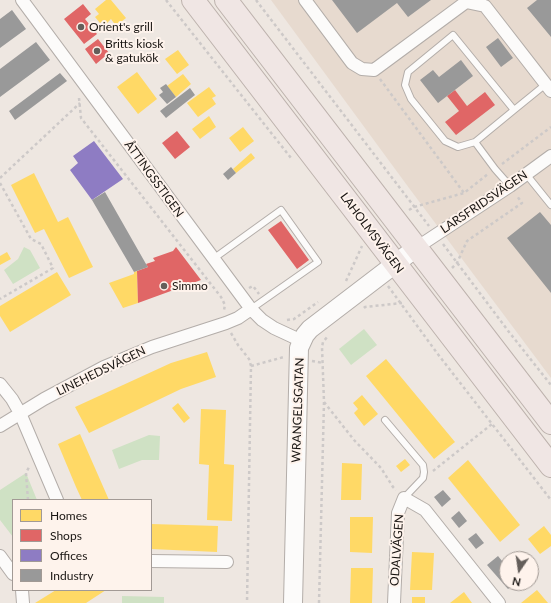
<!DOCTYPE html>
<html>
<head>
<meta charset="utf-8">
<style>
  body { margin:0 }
  #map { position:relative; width:551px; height:603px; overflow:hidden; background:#eee7e1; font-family:Lato,sans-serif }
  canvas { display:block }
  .legend { position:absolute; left:12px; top:499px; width:140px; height:92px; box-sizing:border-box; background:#fef3ec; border:1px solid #a29a95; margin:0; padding:5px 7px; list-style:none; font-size:12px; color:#191512 }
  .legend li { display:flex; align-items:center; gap:8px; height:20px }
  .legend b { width:20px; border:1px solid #a29a95 }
  .north { position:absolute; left:499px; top:551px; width:40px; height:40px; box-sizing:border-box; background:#fef3ec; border:1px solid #a29a95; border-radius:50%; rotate:193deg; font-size:11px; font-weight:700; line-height:16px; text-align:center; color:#191512 }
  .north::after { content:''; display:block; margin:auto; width:14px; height:18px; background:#645e5a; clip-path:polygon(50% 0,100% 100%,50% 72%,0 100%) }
</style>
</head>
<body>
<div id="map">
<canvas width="551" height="603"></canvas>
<ul class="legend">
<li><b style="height:11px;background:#ffd966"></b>Homes</li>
<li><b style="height:11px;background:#e06666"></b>Shops</li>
<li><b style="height:11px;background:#8e7cc3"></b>Offices</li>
<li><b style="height:11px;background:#999"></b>Industry</li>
</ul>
<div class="north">N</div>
</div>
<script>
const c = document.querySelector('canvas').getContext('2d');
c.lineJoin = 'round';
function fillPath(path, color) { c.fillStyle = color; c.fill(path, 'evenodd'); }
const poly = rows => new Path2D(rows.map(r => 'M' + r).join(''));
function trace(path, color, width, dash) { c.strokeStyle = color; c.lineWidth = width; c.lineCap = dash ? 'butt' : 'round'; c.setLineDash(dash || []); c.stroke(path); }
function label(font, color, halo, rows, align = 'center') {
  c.font = font + ' Lato,sans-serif'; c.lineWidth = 4; c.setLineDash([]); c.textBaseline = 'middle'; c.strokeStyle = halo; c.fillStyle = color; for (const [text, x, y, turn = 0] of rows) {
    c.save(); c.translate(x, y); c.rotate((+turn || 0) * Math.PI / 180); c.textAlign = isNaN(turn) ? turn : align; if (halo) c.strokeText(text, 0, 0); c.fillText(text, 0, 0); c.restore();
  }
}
const built = poly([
  [271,0,551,0,551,378,409,188]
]);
const green = poly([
  [24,247,30,250,40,268,13,284,4,270,18,259],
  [364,329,377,345,351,365,339,349],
  [149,435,160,436,159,460,142,460,119,469,112,450],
  [26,473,37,500,13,500,13,537,0,520,0,490],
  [122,596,164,597,164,603,122,603]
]);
const homes = poly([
  [106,0,111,0,126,18,116,26,111,19,106,24,103,21,100,23,95,17,99,14,95,9],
  [178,50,189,65,177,74,165,59],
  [137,72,157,99,138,114,117,87],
  [183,74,191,84,176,97,167,86],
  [209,87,216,96,212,98,216,104,198,117,187,103],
  [209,116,216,127,200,139,192,129],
  [243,127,254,141,240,152,229,138],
  [251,153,255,158,236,173,233,169],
  [34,173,58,222,68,217,93,267,69,278,44,229,35,233,11,185],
  [7,252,11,259,0,265,0,256],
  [137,271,138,303,123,308,109,283,134,274,134,272],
  [57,272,71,295,10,332,0,316,0,306],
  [207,352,216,377,181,389,89,433,75,407,171,363],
  [386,359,455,442,434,459,366,376],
  [362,395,378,414,364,426,354,413,358,409,353,403],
  [178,403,190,418,184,423,172,408],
  [201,409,226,410,224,464,234,465,232,521,207,520,209,465,199,464],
  [80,434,109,500,82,500,76,487,58,444],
  [405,459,410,465,401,472,396,466],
  [468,460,520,525,500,542,448,478],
  [342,463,362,464,361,500,341,500],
  [350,517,373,517,372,553,350,552],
  [151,524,218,526,217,552,151,549],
  [544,526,551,535,551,546,540,554,528,539],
  [412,552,434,553,432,590,410,590],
  [351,568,373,568,372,603,350,603],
  [56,590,106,590,86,603,35,603],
  [537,590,548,603,521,603],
  [464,592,472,603,450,603],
  [412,597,425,597,425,603,412,603]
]);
const shops = poly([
  [83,4,91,14,85,19,97,34,84,44,64,19],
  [98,39,109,53,96,64,85,49],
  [455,90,467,106,485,92,495,105,456,135,445,122,459,111,447,96],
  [177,131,190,147,175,159,162,143],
  [281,221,309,260,297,269,268,230],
  [176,247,201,280,138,303,137,271,148,267,146,264,155,261,153,258,173,251]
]);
const offices = poly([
  [94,141,123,179,92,200,70,170,78,163,73,156]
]);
const industry = poly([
  [332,0,431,0,408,17,397,3,357,33],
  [537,0,551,0,551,37,527,8],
  [12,10,26,29,0,48,0,19],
  [498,38,513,58,501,67,486,47],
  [36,42,50,60,0,97,0,69],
  [461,60,473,76,438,103,420,80,433,70,439,77],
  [60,73,67,81,15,120,9,111],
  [166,84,176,97,167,104,159,95,163,92,160,88],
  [190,88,195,95,166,118,160,111],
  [231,167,236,173,228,180,223,174],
  [105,192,146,264,148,267,134,272,92,200],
  [540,212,551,225,551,293,507,238],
  [443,490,451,499,442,507,434,497],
  [459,511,467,521,459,528,451,518],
  [476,533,484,543,476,549,468,539],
  [498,556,507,567,507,583,516,583,508,589,487,565]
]);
const path = poly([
  [166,0,291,158],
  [256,0,429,226],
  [380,79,464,193],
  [79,98,81,118,221,297,225,305,224,310],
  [502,164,551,127],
  [0,178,80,103],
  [0,183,31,239,41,244,53,268,0,299],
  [409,210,414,207,464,193,488,174],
  [443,244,509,332,551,385],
  [452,268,457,263,467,241,522,203,517,196],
  [346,281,362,246],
  [388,286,437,353,551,500],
  [249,288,253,286,259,294],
  [364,308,365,307,402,303],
  [287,320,294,319,318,302],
  [231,333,238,345,249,359,251,366,247,603],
  [312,361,323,363],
  [251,366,284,357],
  [324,402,354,440,381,468,393,487,396,490],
  [433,471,492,424],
  [28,500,26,473,29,467],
  [319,603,324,402,322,347,323,342,328,336]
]);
const lane = poly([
  [514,110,546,84],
  [475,142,514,110,453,35,408,72,405,85,411,99,445,141,458,147,475,142,495,169,510,186],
  [526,174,551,205],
  [213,259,281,210,318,262,251,309],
  [385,420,423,465,424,472,423,478,404,498]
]);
const street = poly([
  [22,0,251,309,262,320,274,328,302,341],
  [305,0,352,63,362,69,374,70,466,2,485,6,551,91],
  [416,248,510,186,551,156],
  [0,384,12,399,20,413,57,500],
  [0,426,44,399,104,367,152,347,226,323,238,318,251,309],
  [0,556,13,574],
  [151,561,227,562],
  [22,590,23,603],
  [394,603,398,513,404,498,425,510,499,603]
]);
const secondary = poly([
  [293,603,299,348,305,335,310,329,416,248]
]);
const highway = poly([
  [193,0,551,466],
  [226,0,551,423]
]);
const markers = [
  [81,27,4,"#645e5a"],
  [97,51,4,"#645e5a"],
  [164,286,4,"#645e5a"]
];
const poiNames = [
  ["Orient's grill",89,27],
  ["Britts kiosk",105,44],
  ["& gatukök",105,58],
  ["Simmo",172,286]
];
const streetNames = [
  ["ÅTTINGSSTIGEN",154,179,54],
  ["LARSFRIDSVÄGEN",484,202,-34],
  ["LAHOLMSVÄGEN",372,233,53],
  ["LINEHEDSVÄGEN",101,371,-26],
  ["WRANGELSGATAN",298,410,-88],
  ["ODALVÄGEN",397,550,-86]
];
fillPath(built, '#e7dacf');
fillPath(green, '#cfe1c4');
fillPath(homes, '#ffd966');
fillPath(shops, '#e06666');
fillPath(offices, '#8e7cc3');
fillPath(industry, '#999');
trace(lane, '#b3ada9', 8);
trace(street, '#b3ada9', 14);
trace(secondary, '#b3ada9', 20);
trace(highway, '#bdb2ad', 24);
trace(path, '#cdc9c8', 2.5, [3, 3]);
trace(lane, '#fcfbfa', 6);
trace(street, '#fcfbfa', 12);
trace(secondary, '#fcfbfa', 18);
trace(highway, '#f0e6e4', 22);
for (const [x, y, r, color] of markers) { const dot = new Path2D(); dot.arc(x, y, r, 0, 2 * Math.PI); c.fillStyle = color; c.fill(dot); trace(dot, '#fef3ec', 1.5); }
label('12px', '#191512', '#fef3ec', poiNames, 'left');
label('12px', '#191512', '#fef3ec', streetNames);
</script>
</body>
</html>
